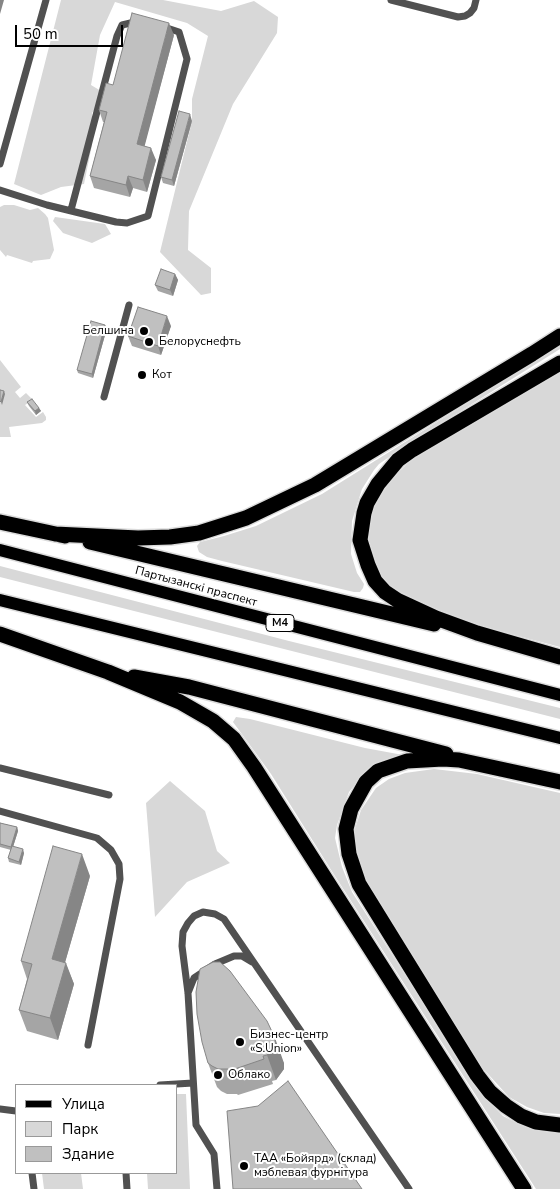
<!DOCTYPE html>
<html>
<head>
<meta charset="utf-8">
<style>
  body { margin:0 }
  #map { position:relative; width:560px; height:1189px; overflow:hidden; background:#fff; font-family:"Nunito Sans",sans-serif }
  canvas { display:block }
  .legend { position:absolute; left:15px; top:1084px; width:162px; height:90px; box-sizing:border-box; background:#fff; border:1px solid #999; margin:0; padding:6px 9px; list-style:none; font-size:15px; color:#000 }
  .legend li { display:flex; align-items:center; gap:10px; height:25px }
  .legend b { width:25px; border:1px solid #999 }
  .scale { position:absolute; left:15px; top:25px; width:108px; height:22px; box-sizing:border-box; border:2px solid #000; border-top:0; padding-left:6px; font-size:15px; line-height:18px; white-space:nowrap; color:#000; -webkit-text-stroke:4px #fff; paint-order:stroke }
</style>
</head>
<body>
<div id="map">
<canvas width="560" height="1189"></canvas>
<ul class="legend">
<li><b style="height:6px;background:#000"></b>Улица</li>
<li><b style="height:14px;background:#d8d8d8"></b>Парк</li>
<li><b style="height:14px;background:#c0c0c0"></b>Здание</li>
</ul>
<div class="scale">50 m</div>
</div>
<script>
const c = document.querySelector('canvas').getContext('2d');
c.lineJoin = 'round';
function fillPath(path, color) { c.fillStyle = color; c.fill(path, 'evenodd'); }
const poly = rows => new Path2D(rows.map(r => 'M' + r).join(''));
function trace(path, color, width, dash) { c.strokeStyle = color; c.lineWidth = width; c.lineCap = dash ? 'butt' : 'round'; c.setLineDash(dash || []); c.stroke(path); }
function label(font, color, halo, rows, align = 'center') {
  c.font = font + ' "Nunito Sans",sans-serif'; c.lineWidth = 4; c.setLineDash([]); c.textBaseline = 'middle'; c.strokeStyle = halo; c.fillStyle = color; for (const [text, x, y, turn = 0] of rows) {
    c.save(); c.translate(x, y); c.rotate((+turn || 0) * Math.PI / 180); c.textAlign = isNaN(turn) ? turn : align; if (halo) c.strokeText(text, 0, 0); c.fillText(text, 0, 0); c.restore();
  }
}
const green = poly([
  [61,0,163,0,221,11,254,1,278,17,277,33,233,104,189,211,188,250,211,268,211,293,201,295,160,252,192,121,192,99,208,36,187,23,115,2,100,35,91,85,106,94,92,113,92,145,84,184,61,187,41,195,14,184],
  [4,205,14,205,30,210,38,208,45,214,48,218,54,250,50,259,33,261,32,263,7,255,6,257,0,250,0,207],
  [55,217,105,224,111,234,92,243,63,233,53,221],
  [560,345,560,349,405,446,379,464,374,470,362,489,352,521,351,554,357,573,364,584,363,588,360,592,354,592,222,561,207,557,199,552,197,546,200,542,224,536,256,526,322,494],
  [0,360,21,387,15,392,20,398,26,393,33,400,25,405,36,417,43,412,46,417,46,420,42,423,9,427,11,437,0,437],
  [560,371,560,647,435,614,395,593,380,578,368,545,368,525,372,513,376,502,391,480,410,461,422,453],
  [0,566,289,641,560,708,560,719,0,577],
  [236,717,250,719,365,748,414,757,370,769,363,775,349,792,337,825,335,838,342,867,352,892,480,1092,503,1116,517,1123,546,1132,560,1133,560,1189,536,1189,333,873,271,774,233,722],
  [434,769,477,774,560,793,560,1114,544,1113,527,1107,509,1097,477,1062,368,887,360,869,353,835,361,810,376,788,389,779,405,773],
  [170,781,205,811,217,851,230,863,187,882,155,917,146,803],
  [176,1094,186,1094,190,1189,148,1189,147,1173,176,1173],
  [42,1173,81,1173,83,1189,44,1189]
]);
const lane = poly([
  [391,0,458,17,465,16,470,13,474,8,476,0],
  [0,164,46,0],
  [0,190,47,205,116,222,127,223,148,216,187,59,179,32,164,27],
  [71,210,117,36,122,25,139,21],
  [104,397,129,305],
  [0,768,109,795],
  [0,811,97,838,111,850,119,864,120,879,88,1045],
  [188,993,194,978,215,964,234,956,242,956,252,962],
  [160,1085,193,1083],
  [0,1109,16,1111],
  [32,1173,34,1189],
  [126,1173,127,1189],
  [217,1189,214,1154,196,1125,188,993,182,946,183,932,188,923,194,916,203,912,215,914,224,919,409,1189]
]);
const primary = poly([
  [0,550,560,695],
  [0,600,560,738]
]);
const highway = poly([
  [560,363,412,450,398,460,378,484,367,503,364,513,360,540,368,565,375,581,385,592,397,600,436,618,477,633,560,657],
  [0,522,65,536],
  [55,534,138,538,170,537,199,533,246,518,315,485,532,354,560,336],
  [90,542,434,624],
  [0,634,108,672,180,702,213,721,234,739,254,767,524,1189],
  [134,677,189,687,446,754],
  [560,782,459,760,443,759,407,761,378,771,366,782,351,809,346,829,349,854,359,884,477,1075,490,1092,506,1106,521,1116,536,1122,560,1125]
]);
const wall = poly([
  [174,35,144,146,156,160,147,192,133,188,130,197,94,188,90,176,104,122,103,122,99,110,113,85],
  [192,121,174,186,163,183,161,177],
  [175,274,178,280,173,296,158,291,155,285],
  [171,326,161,355,132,346,128,336],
  [107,328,93,378,78,373,77,370],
  [27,402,39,408,41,411,36,415,29,406],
  [0,823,17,827,18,831,13,847,24,853,21,865,9,862,8,858,11,850,0,847],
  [90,876,65,962,74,984,58,1040,27,1031,19,1010,27,979,21,961],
  [196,992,284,1063,284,1069,276,1080,272,1081,273,1084,238,1095,237,1094,227,1094,221,1091,217,1087,208,1063]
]);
const shadedWall = poly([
  [0,0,4,0,0,14],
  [169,23,174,35,142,156,137,144],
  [190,114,192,121,174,186,172,180],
  [151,148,156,160,147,192,143,180],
  [128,176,133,188,130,197,126,185],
  [175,274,178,280,173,296,170,290],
  [167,316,171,326,161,355,158,346],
  [105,325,107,328,93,378,92,374],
  [4,391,5,394,2,405,1,402],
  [39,408,41,411,36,415,35,411],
  [17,827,18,831,12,850,11,847],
  [23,849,24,853,21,865,19,862],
  [82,854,90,876,60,980,52,959],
  [66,963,74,984,58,1040,50,1018],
  [275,1038,284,1063,284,1069,276,1080,267,1055]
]);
const building = poly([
  [132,13,169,23,137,144,151,148,143,180,128,176,126,185,90,176,107,112,99,110,106,83,113,85,132,13],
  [179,111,190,114,172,180,161,177,179,111],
  [161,269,175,274,170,290,155,285,161,269],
  [138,307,167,316,158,346,128,336,138,307],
  [91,321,105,325,92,374,77,370,91,321],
  [0,390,4,391,1,402,0,401,0,390],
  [32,399,39,408,35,411,27,402,32,399],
  [0,823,17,827,11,847,0,844,0,823],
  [12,846,23,849,19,862,8,858,12,846],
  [53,846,82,854,52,959,66,963,50,1018,19,1010,32,964,21,961,53,846],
  [213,962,220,962,230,971,267,1021,275,1038,275,1045,267,1055,263,1056,264,1059,229,1071,228,1069,218,1069,212,1066,208,1063,202,1042,197,1014,196,992,200,969,213,962],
  [288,1081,362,1189,233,1189,227,1111,258,1106,288,1081]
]);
const markers = [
  [144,331,5,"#000"],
  [149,342,5,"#000"],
  [142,375,5,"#000"],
  [240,1042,5,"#000"],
  [218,1075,5,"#000"],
  [244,1166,5,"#000"]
];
const shields = [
  [280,623,28]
];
const shieldNames = [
  ["М4",280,623]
];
const poiNames = [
  ["Белшина",134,331,"right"],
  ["Белоруснефть",159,342],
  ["Кот",152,375],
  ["Бизнес-центр",250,1035],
  ["«S.Union»",250,1049],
  ["Облако",228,1075],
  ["ТАА «Бойярд» (склад)",254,1159],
  ["мэблевая фурнітура",254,1173]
];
const streetNames = [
  ["Партызанскі праспект",196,587,15]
];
fillPath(green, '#d8d8d8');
trace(primary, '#dbdbdb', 15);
trace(highway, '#dbdbdb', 18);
trace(lane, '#515151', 7);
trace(primary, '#000', 12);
trace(highway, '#000', 15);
fillPath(wall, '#a5a5a5');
fillPath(shadedWall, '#868686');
fillPath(building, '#c0c0c0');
trace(building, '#868686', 1);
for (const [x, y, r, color] of markers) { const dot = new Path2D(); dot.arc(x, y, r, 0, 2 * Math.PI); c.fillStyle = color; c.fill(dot); trace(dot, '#fff', 2); }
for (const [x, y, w] of shields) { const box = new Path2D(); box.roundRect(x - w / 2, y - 8.5, w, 17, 4); c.fillStyle = '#fff'; c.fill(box); trace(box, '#000', 1); }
label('bold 11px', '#000', null, shieldNames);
label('12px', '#000', '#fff', poiNames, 'left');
label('12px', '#000', '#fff', streetNames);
</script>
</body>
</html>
